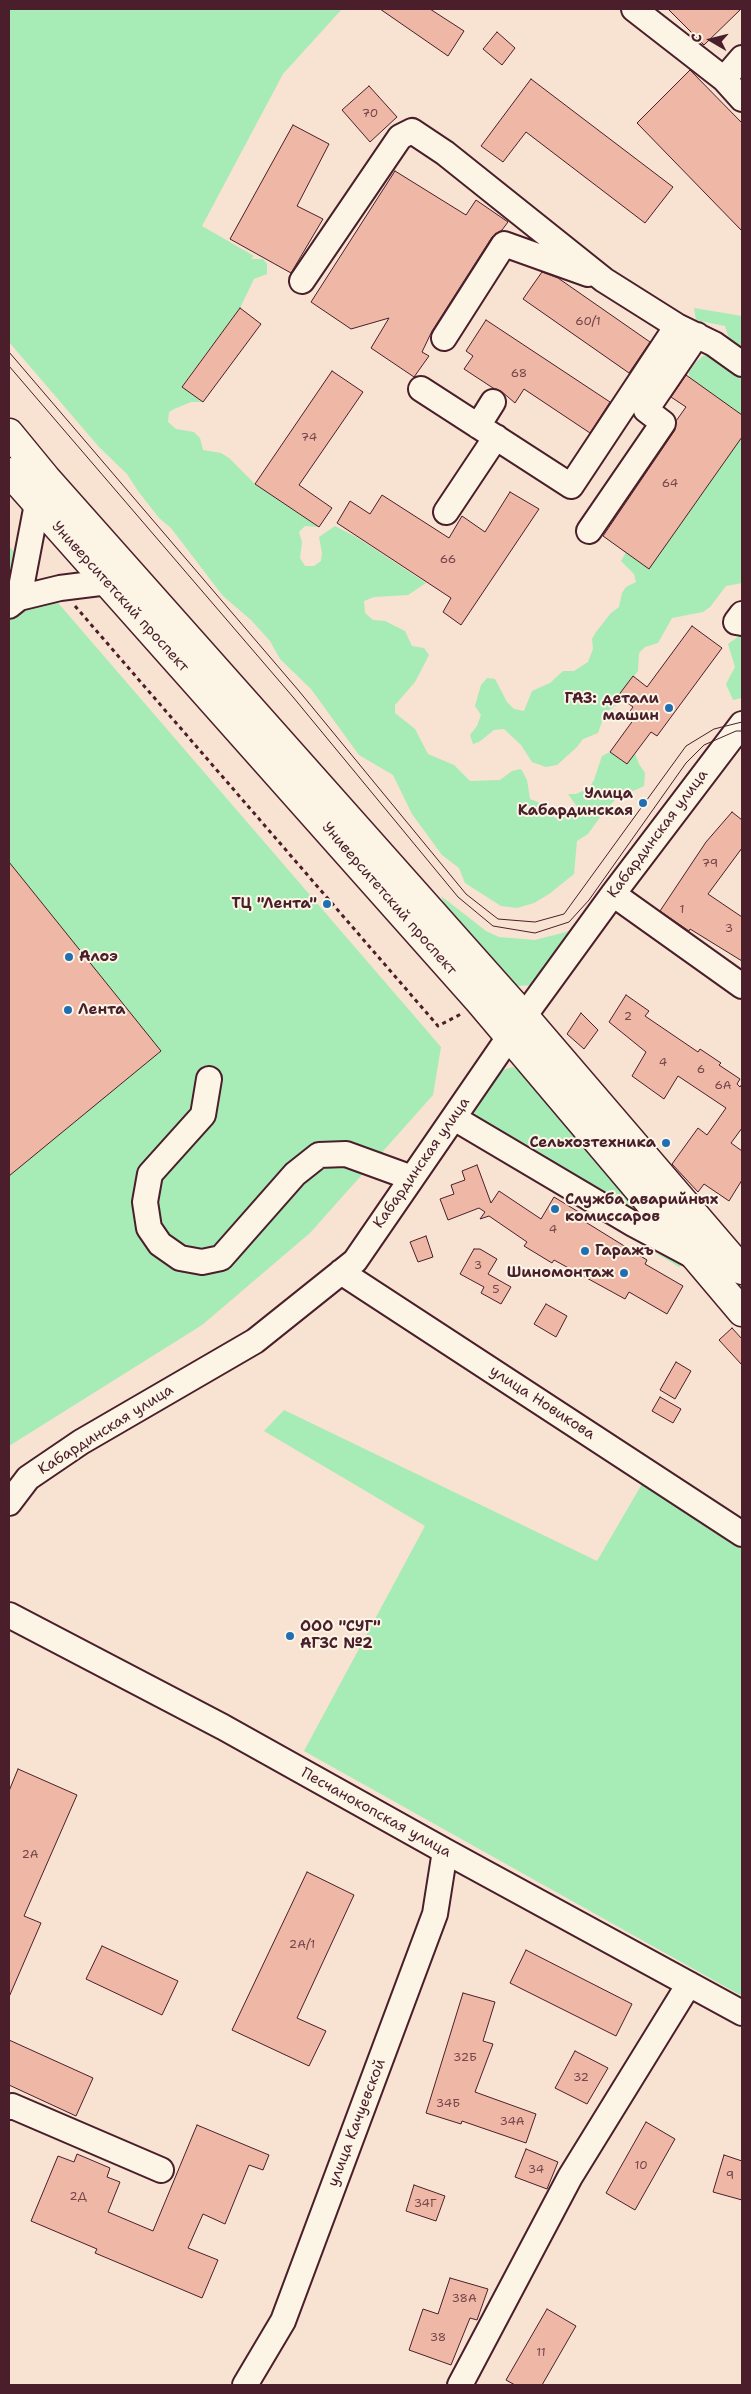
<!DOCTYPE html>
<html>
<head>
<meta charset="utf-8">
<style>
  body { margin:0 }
  #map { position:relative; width:751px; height:2394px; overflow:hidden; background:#f8e2d2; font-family:"Shantell Sans",sans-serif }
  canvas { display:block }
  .frame { position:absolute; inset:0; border:10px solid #4a1f2b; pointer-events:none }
  .north { position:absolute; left:686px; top:15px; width:50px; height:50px; -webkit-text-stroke:4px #fcf5e5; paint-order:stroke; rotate:278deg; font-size:14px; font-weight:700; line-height:20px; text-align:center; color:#4a1f2b }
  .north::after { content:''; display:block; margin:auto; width:18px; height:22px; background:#4a1f2b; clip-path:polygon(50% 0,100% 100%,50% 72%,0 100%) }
</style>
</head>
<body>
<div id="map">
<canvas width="751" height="2394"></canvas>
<div class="frame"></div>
<div class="north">С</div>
</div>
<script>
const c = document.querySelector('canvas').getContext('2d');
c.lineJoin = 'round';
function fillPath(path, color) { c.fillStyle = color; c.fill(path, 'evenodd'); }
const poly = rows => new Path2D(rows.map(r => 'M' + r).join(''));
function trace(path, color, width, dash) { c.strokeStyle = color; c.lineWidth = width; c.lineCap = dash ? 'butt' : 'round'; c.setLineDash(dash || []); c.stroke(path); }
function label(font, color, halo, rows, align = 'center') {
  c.font = font + ' "Shantell Sans",sans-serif'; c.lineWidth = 4; c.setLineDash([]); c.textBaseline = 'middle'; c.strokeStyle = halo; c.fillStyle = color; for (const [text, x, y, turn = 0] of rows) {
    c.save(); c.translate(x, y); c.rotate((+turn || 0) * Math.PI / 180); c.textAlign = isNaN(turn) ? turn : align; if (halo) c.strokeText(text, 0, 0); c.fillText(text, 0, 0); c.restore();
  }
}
const green = poly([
  [9,9,342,9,283,74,202,226,254,256,251,259,263,259,267,264,267,274,254,279,240,308,182,386,203,402,191,402,174,409,169,412,168,422,176,429,194,432,200,438,203,450,221,453,229,458,255,484,319,527,305,526,299,532,302,542,300,558,305,566,314,566,321,561,322,553,319,537,335,526,356,537,426,583,408,595,374,597,364,601,365,613,373,620,385,621,405,631,412,646,424,648,429,655,415,682,395,705,395,713,415,729,428,754,454,765,470,781,500,780,512,771,521,769,527,780,530,799,545,805,555,818,578,816,578,808,568,794,576,794,589,788,594,780,602,756,610,752,626,764,635,753,639,764,645,773,644,786,616,799,606,809,588,834,577,841,574,874,549,894,534,903,517,908,501,906,465,883,459,868,442,855,412,814,393,775,359,755,311,689,280,659,270,641,251,620,223,596,171,528,159,518,138,491,127,474,99,447,9,342],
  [694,308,742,316,742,355,732,348,725,326,696,320],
  [715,354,742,369,742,415,689,378,689,372,695,363,703,356],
  [742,437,742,583,726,586,710,607,703,612,672,618,658,643,645,647,639,653,638,671,618,696,619,703,605,713,598,733,583,739,577,747,557,765,546,767,532,762,521,745,504,729,494,730,479,742,473,744,470,735,477,726,481,715,475,706,481,685,487,678,495,679,507,702,514,709,524,711,532,691,550,683,563,671,574,671,588,662,593,649,592,639,596,632,611,613,619,607,622,593,626,587,636,582,634,574,621,561,626,552,649,568],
  [9,546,441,1047,433,1095,310,1233,202,1325,9,1446],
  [742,634,742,698,733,700,726,684,735,667,728,644],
  [441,896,486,931,499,937,535,940,566,932,586,922,533,985,516,986,448,912],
  [513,1067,530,1076,688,1261,679,1267,464,1135,487,1086,502,1070],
  [284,1410,597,1561,642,1484,742,1549,742,1996,304,1751,425,1526,264,1431]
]);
const building = poly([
  [380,9,430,9,464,31,448,56,380,9],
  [668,9,741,9,704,45,668,9],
  [497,32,515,48,502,65,483,49,497,32],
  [690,70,742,123,742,231,637,123,690,70],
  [531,79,673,187,645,223,526,132,503,162,481,146,531,79],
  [369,86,397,117,370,142,342,110,369,86],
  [293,125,329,144,297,206,323,219,291,273,230,239,293,125],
  [395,171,466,215,476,200,508,222,502,230,492,237,432,331,422,352,429,356,414,377,371,348,389,318,351,329,311,302,395,171],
  [542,272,558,278,650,342,629,373,523,299,542,272],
  [240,308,261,324,203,402,182,387,240,308],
  [486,320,610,402,590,433,524,389,515,403,501,391,493,388,464,369,473,356,466,351,486,320],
  [332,371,363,392,299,485,332,508,319,527,255,484,332,371],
  [686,375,742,415,742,437,649,569,603,536,675,430,676,421,686,407,671,397,686,375],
  [510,492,539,509,461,625,443,612,451,598,337,523,350,501,370,514,382,495,449,538,462,516,485,532,510,492],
  [692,626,722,648,657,736,651,732,627,764,610,752,634,719,628,714,633,707,618,696,633,676,647,687,692,626],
  [732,812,742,820,742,848,708,894,742,917,742,961,690,929,689,931,660,911,706,842,732,812],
  [9,862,161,1051,9,1176,9,862],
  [626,995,649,1011,645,1016,698,1052,700,1049,721,1063,719,1065,740,1079,737,1084,740,1087,742,1084,742,1128,731,1143,742,1151,742,1180,729,1201,704,1184,698,1192,672,1164,698,1128,707,1135,726,1108,678,1076,664,1099,632,1076,646,1052,609,1022,626,995],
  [581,1013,598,1030,584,1049,567,1034,581,1013],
  [477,1165,491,1203,499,1191,541,1219,554,1197,582,1214,579,1218,647,1260,645,1264,683,1286,667,1314,629,1292,625,1299,554,1260,552,1263,524,1246,527,1242,489,1216,480,1219,485,1212,479,1208,448,1220,440,1199,454,1194,451,1185,465,1180,462,1171,477,1165],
  [426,1236,433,1257,418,1262,410,1242,426,1236],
  [474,1249,480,1249,497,1259,488,1274,511,1287,501,1304,481,1293,484,1287,460,1274,474,1249],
  [546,1304,567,1316,556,1337,534,1324,546,1304],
  [732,1328,742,1339,742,1365,719,1340,732,1328],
  [676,1362,691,1371,675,1399,660,1390,676,1362],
  [660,1397,681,1409,673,1423,652,1411,660,1397],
  [18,1769,77,1795,24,1916,41,1923,9,1997,9,1791,18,1769],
  [307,1872,354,1895,297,2018,326,2031,309,2066,232,2030,307,1872],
  [102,1946,178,1981,162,2015,86,1979,102,1946],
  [526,1950,632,2004,616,2036,510,1983,526,1950],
  [463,1993,495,2002,483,2041,493,2044,475,2092,536,2114,526,2143,462,2121,461,2124,426,2113,463,1993],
  [9,2040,93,2078,76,2116,9,2085,9,2040],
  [575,2051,608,2068,587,2104,555,2088,575,2051],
  [646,2122,675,2139,635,2210,606,2193,646,2122],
  [197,2125,269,2155,263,2170,249,2165,225,2224,203,2214,188,2248,218,2260,202,2298,95,2253,97,2249,31,2221,58,2156,74,2162,77,2154,110,2168,107,2177,120,2182,108,2212,153,2231,197,2125],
  [526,2149,558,2162,547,2189,515,2177,526,2149],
  [724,2155,742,2161,742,2200,713,2192,724,2155],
  [414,2185,445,2196,436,2221,406,2211,414,2185],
  [450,2278,488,2289,477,2320,470,2318,451,2365,409,2350,423,2309,438,2314,450,2278],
  [547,2309,576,2326,542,2385,515,2385,506,2380,547,2309]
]);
const path = poly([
  [75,606,438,1026,461,1014]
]);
const minor = poly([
  [634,9,724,79,742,58],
  [724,79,742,99],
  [302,281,400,137,412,131,445,153,604,280,677,326,714,344,742,364],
  [444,338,504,244,588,274],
  [421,389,571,486,677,326],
  [478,426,493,402],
  [446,512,496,437],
  [589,531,663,423,646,410,697,335],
  [19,598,60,588,108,582],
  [9,606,19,598,37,504],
  [742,614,736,622,742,623],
  [613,894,742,986],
  [209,1079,203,1115,150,1174,145,1202,149,1228,160,1244,180,1258,202,1262,221,1258,295,1174,319,1155,346,1154,412,1178],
  [454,1118,633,1224,691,1255],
  [341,1272,742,1534],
  [9,1503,28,1478,81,1442,255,1341,355,1261,509,1037,613,894,742,724],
  [9,1615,223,1727,445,1851,742,2013],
  [9,2107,12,2106,161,2170],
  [245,2385,283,2321,435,1914,445,1851],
  [460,2385,570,2177,689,1984]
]);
const highway = poly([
  [9,433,46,478,525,1017,742,1270],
  [9,472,479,1001,742,1312]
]);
const tram = poly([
  [9,352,299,691,466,894,498,919,535,922,564,914,686,746,714,729,742,722],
  [9,366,293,697,458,897,493,926,535,933,569,922,589,900,686,763,704,745,736,731,742,731]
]);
const markers = [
  [669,708,5,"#1f6fb2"],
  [643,803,5,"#1f6fb2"],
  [327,904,5,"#1f6fb2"],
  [69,957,5,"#1f6fb2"],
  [68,1010,5,"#1f6fb2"],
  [666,1143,5,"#1f6fb2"],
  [555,1209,5,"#1f6fb2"],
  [585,1251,5,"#1f6fb2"],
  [624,1273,5,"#1f6fb2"],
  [290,1636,5,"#1f6fb2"]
];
const numberNames = [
  ["70",370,114],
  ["60/1",588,322],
  ["68",519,374],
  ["74",309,438],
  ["64",670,484],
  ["66",448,560],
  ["79",710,864],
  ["1",682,910],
  ["3",729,929],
  ["2",628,1017],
  ["4",663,1063],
  ["6",701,1070],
  ["6А",723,1086],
  ["4",553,1230],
  ["3",478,1266],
  ["5",496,1290],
  ["2А",30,1855],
  ["2А/1",302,1945],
  ["32Б",465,2058],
  ["32",581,2078],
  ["34Б",448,2104],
  ["34А",512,2122],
  ["10",641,2166],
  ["34",536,2170],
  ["9",730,2176],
  ["2Д",78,2197],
  ["34Г",425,2204],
  ["38А",464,2299],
  ["38",438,2338],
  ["11",541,2353]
];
const streetNames = [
  ["Университетский проспект",120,597,48],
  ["Кабардинская улица",658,834,-53],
  ["Университетский проспект",389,899,49],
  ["Кабардинская улица",422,1163,-55],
  ["улица Новикова",542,1403,33],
  ["Кабардинская улица",106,1430,-32],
  ["Песчанокопская улица",376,1813,29],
  ["улица Качуевской",357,2123,-69]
];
const poiNames = [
  ["ГАЗ: детали",659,699],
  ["машин",659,716],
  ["Улица",633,794],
  ["Кабардинская",633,811],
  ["ТЦ \"Лента\"",317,904],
  ["Алоэ",79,957,"left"],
  ["Лента",78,1010,"left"],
  ["Сельхозтехника",656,1143],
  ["Служба аварийных",565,1200,"left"],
  ["комиссаров",565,1217,"left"],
  ["Гаражъ",595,1251,"left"],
  ["Шиномонтаж",614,1273],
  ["ООО \"СУГ\"",300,1627,"left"],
  ["АГЗС №2",300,1644,"left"]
];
fillPath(green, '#a7ebb7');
fillPath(building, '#efb7a6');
trace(building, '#4a1f2b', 1);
trace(minor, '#4a1f2b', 28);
trace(highway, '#4a1f2b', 31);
trace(path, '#4a1f2b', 3, [4, 4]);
trace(minor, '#fcf5e5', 24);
trace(highway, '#fcf5e5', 28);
trace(tram, '#4a1f2b', 1);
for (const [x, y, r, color] of markers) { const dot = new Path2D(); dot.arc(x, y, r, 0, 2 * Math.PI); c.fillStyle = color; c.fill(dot); trace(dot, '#fcf5e5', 2); }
label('12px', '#73454a', null, numberNames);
label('15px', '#4a1f2b', '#fcf5e5', streetNames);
label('bold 15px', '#4a1f2b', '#fcf5e5', poiNames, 'right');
</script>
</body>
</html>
